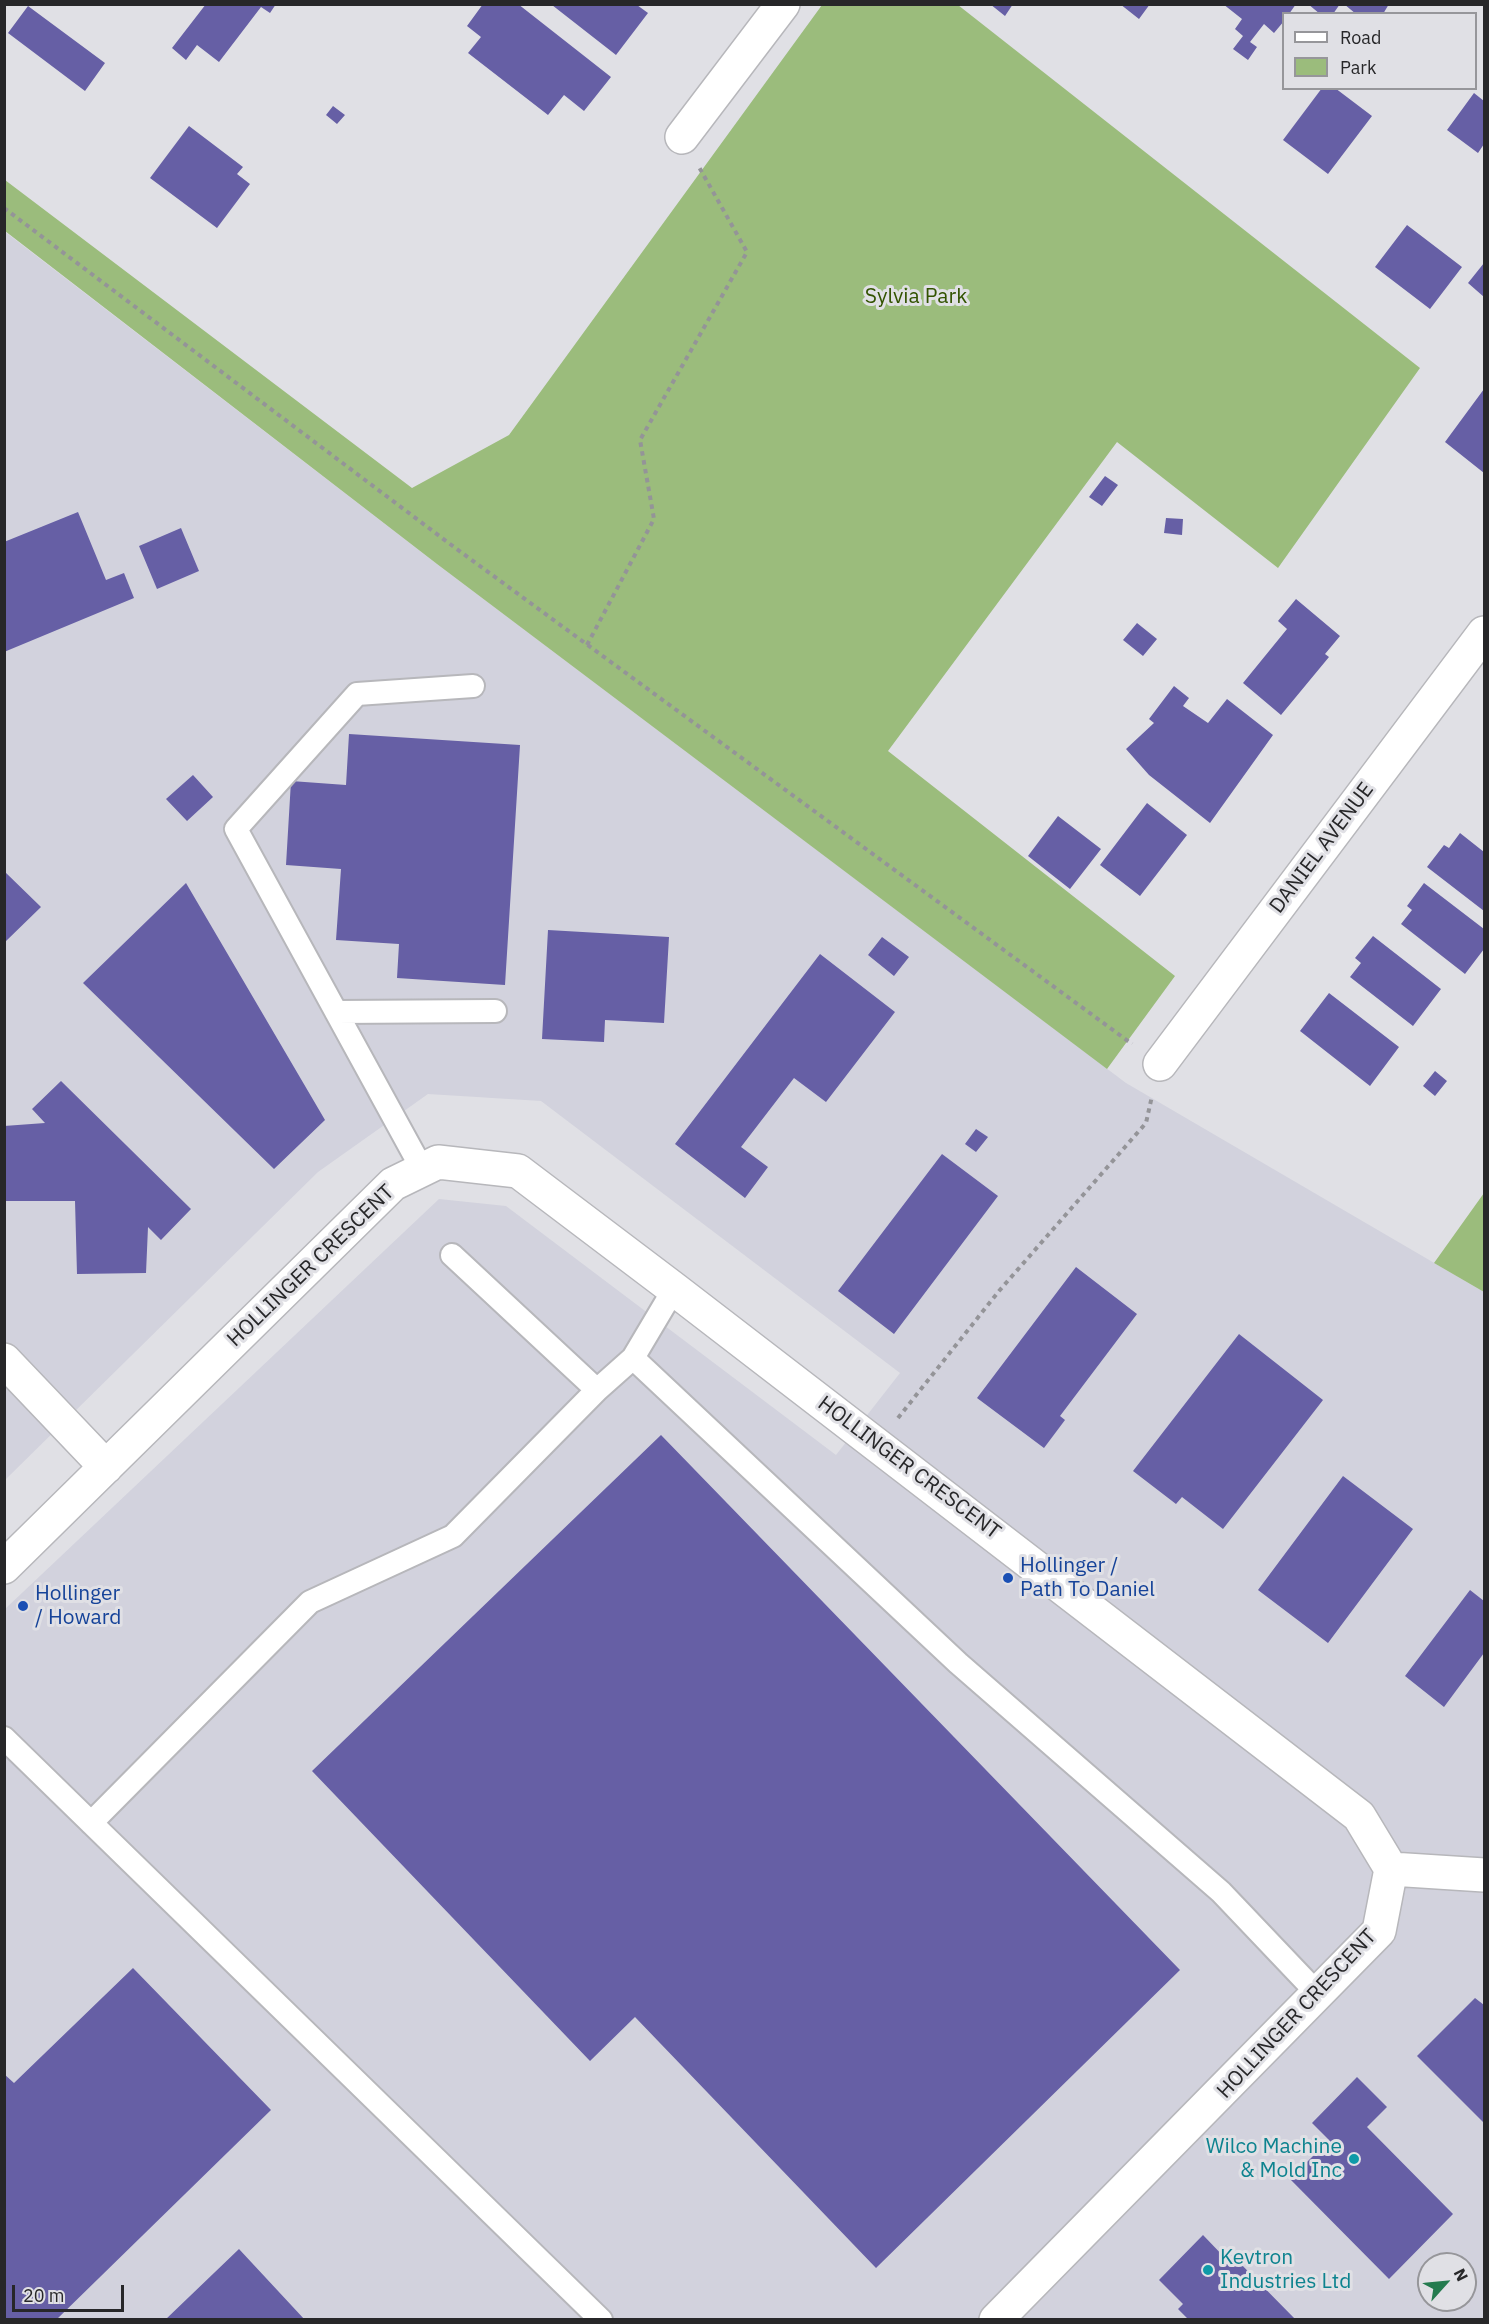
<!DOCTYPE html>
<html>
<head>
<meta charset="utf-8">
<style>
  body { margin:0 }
  #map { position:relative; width:1489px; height:2324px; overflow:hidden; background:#e0e0e5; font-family:"IBM Plex Sans",sans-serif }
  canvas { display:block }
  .frame { position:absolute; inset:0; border:6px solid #272729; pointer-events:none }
  .legend { position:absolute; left:1282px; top:12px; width:195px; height:78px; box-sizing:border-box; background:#e0e0e5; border:2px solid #96969a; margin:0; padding:8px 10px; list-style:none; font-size:18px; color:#272729 }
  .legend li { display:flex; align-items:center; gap:12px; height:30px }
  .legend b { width:30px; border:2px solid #96969a }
  .north { position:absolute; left:1417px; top:2252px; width:60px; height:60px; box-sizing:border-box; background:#e0e0e5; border:2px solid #96969a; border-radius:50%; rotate:63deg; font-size:16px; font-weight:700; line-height:24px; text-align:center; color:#272729 }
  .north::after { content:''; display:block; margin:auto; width:21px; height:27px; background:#247b4f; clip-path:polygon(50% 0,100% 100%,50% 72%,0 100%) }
  .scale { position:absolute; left:12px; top:2285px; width:112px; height:27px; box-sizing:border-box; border:3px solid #272729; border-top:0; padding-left:8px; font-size:18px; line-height:21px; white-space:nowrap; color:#272729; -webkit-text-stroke:4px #e0e0e5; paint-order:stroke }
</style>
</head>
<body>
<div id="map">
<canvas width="1489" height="2324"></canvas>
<div class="frame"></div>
<ul class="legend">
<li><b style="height:8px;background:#fff"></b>Road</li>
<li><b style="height:16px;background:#9bbc7c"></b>Park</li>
</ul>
<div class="north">N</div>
<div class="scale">20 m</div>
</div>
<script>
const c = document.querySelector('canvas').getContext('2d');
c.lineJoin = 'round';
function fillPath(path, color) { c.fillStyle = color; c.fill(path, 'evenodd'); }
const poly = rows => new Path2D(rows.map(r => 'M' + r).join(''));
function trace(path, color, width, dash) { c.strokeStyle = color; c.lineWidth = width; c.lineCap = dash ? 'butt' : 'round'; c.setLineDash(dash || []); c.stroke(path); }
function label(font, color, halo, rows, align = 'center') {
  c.font = font + ' "IBM Plex Sans",sans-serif'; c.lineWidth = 6; c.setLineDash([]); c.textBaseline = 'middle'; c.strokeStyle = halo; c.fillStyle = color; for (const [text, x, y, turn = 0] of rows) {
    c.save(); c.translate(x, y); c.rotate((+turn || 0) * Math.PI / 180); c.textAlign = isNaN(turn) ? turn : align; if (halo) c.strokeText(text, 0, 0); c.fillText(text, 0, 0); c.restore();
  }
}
const built = poly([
  [4,231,437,564,1126,1083,1484,1292,1484,2319,5,2319,5,1609,439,1199,506,1206,836,1455,900,1373,541,1101,428,1094,318,1172,5,1480],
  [1429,2264,1465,2264,1465,2300,1429,2300]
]);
const green = poly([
  [822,5,958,5,1420,368,1278,568,1117,442,888,751,1175,976,1107,1069,437,564,5,231,5,180,412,488,509,435],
  [1484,1193,1484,1292,1434,1263]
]);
const building = poly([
  [206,4,276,4,270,13,261,7,219,62,197,45,186,60,172,48],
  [483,4,518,4,611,77,584,111,564,95,548,115,468,53,481,37,467,26],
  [990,4,1013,4,1005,16],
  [1120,4,1150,4,1139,19],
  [1223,4,1296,4,1289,14,1284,14,1284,21,1274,33,1264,24,1250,42,1257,47,1248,60,1233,49,1243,36,1235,29,1242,19],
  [1308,4,1340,4,1333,14,1320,14],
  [1344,4,1389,4,1383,14,1356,14],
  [552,5,637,5,648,13,616,55],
  [28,6,105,63,85,91,8,33],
  [1322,88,1335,88,1372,116,1328,174,1283,140],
  [1474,93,1484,101,1484,144,1478,153,1447,130],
  [333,106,345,115,337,124,326,115],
  [189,126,243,167,237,174,250,184,217,228,150,178],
  [1407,225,1462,267,1430,309,1375,267],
  [1484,263,1484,297,1468,283],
  [1484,389,1484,473,1445,442],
  [1105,476,1118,485,1102,506,1089,497],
  [78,512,106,580,124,573,134,598,4,652,4,542],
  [1166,518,1183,519,1182,535,1164,533],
  [181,528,199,571,157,589,139,546],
  [1296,599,1340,636,1325,654,1329,657,1281,715,1243,683,1287,629,1278,621],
  [1137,623,1157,639,1143,656,1123,640],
  [1174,686,1189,698,1183,706,1208,723,1227,699,1273,735,1210,823,1149,775,1126,749,1154,723,1149,719],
  [349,734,520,745,505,985,397,978,399,944,336,940,341,869,286,865,291,781,346,785],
  [193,775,213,797,187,821,166,799],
  [1147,803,1187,835,1140,896,1100,865],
  [1058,816,1101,849,1070,889,1028,856],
  [1460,833,1484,852,1484,911,1427,867,1444,845,1449,848],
  [4,871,41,907,4,943],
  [186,883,325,1120,274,1169,83,983],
  [1424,883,1484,929,1484,949,1465,974,1401,924,1412,910,1407,906],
  [548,930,669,937,664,1023,605,1020,604,1042,542,1039],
  [1373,936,1441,989,1413,1026,1350,977,1361,963,1355,958],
  [882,937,909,957,894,976,868,955],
  [820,954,895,1012,826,1102,794,1078,741,1147,768,1167,745,1198,675,1144],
  [1329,993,1399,1047,1370,1086,1300,1031],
  [1435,1071,1447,1081,1435,1096,1423,1086],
  [61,1081,191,1209,161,1240,148,1227,146,1273,77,1274,75,1201,4,1201,4,1126,45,1123,32,1109],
  [976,1129,988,1137,976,1152,965,1144],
  [942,1154,998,1196,894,1334,838,1291],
  [1076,1267,1137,1314,1060,1416,1065,1420,1044,1448,977,1398],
  [1239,1334,1323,1400,1223,1529,1182,1497,1176,1504,1133,1471],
  [661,1435,1180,1970,876,2268,635,2017,590,2061,312,1771],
  [1343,1476,1413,1529,1328,1643,1258,1590],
  [1470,1590,1484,1601,1484,1653,1444,1707,1405,1676],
  [133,1968,271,2110,56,2320,4,2320,4,2074,14,2083],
  [1475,1998,1484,2005,1484,2123,1417,2056],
  [1357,2077,1387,2107,1367,2127,1453,2214,1389,2279,1290,2179,1329,2140,1312,2123],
  [1203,2235,1227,2260,1232,2255,1296,2320,1189,2320,1178,2309,1183,2304,1159,2280],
  [239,2249,305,2320,165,2320]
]);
const path = poly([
  [4,208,454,547,1132,1044],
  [587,645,654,519,640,440,747,252,699,167],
  [898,1418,999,1291,1146,1123,1152,1096]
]);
const service = poly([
  [336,1012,495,1011],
  [422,1169,236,829,357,694,473,686],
  [452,1255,597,1390],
  [633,1358,958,1663,1221,1892,1318,1994],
  [4,1738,601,2320],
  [91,1823,310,1602,453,1536,597,1390,633,1358,674,1289]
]);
const minor = poly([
  [682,137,783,4],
  [1160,1064,1484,633],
  [4,1360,106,1467],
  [4,1567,393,1184,438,1162,518,1171,674,1289,1359,1816,1391,1869,1379,1931,996,2320],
  [1391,1869,1484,1875]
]);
const markers = [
  [1008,1578,6,"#1a4fb4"],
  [23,1606,6,"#1a4fb4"],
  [1354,2159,6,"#0f9aa8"],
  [1208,2270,6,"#0f9aa8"]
];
const parkNames = [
  ["Sylvia Park",916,297]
];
const streetNames = [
  ["DANIEL AVENUE",1322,848,-53],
  ["HOLLINGER CRESCENT",311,1266,-44],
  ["HOLLINGER CRESCENT",909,1468,37],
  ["HOLLINGER CRESCENT",1297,2014,-47]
];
const transitNames = [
  ["Hollinger /",1020,1566],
  ["Path To Daniel",1020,1590],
  ["Hollinger",35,1594],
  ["/ Howard",35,1618]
];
const cultureNames = [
  ["Wilco Machine",1342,2147],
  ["& Mold Inc",1342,2171],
  ["Kevtron",1220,2258,"left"],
  ["Industries Ltd",1220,2282,"left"]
];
fillPath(built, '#d2d2dd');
fillPath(green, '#9bbc7c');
fillPath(building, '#665fa5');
trace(service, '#b7b7bb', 26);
trace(minor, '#b7b7bb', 36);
trace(path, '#949498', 4, [4.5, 4.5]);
trace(service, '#fff', 22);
trace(minor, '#fff', 33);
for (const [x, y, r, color] of markers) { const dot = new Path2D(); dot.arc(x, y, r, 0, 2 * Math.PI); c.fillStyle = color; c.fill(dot); trace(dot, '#e0e0e5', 2); }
label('21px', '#325300', '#e0e0e5', parkNames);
label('21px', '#272729', '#e0e0e5', streetNames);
label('21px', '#164399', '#e0e0e5', transitNames, 'left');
label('21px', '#0d838f', '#e0e0e5', cultureNames, 'right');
</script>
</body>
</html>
